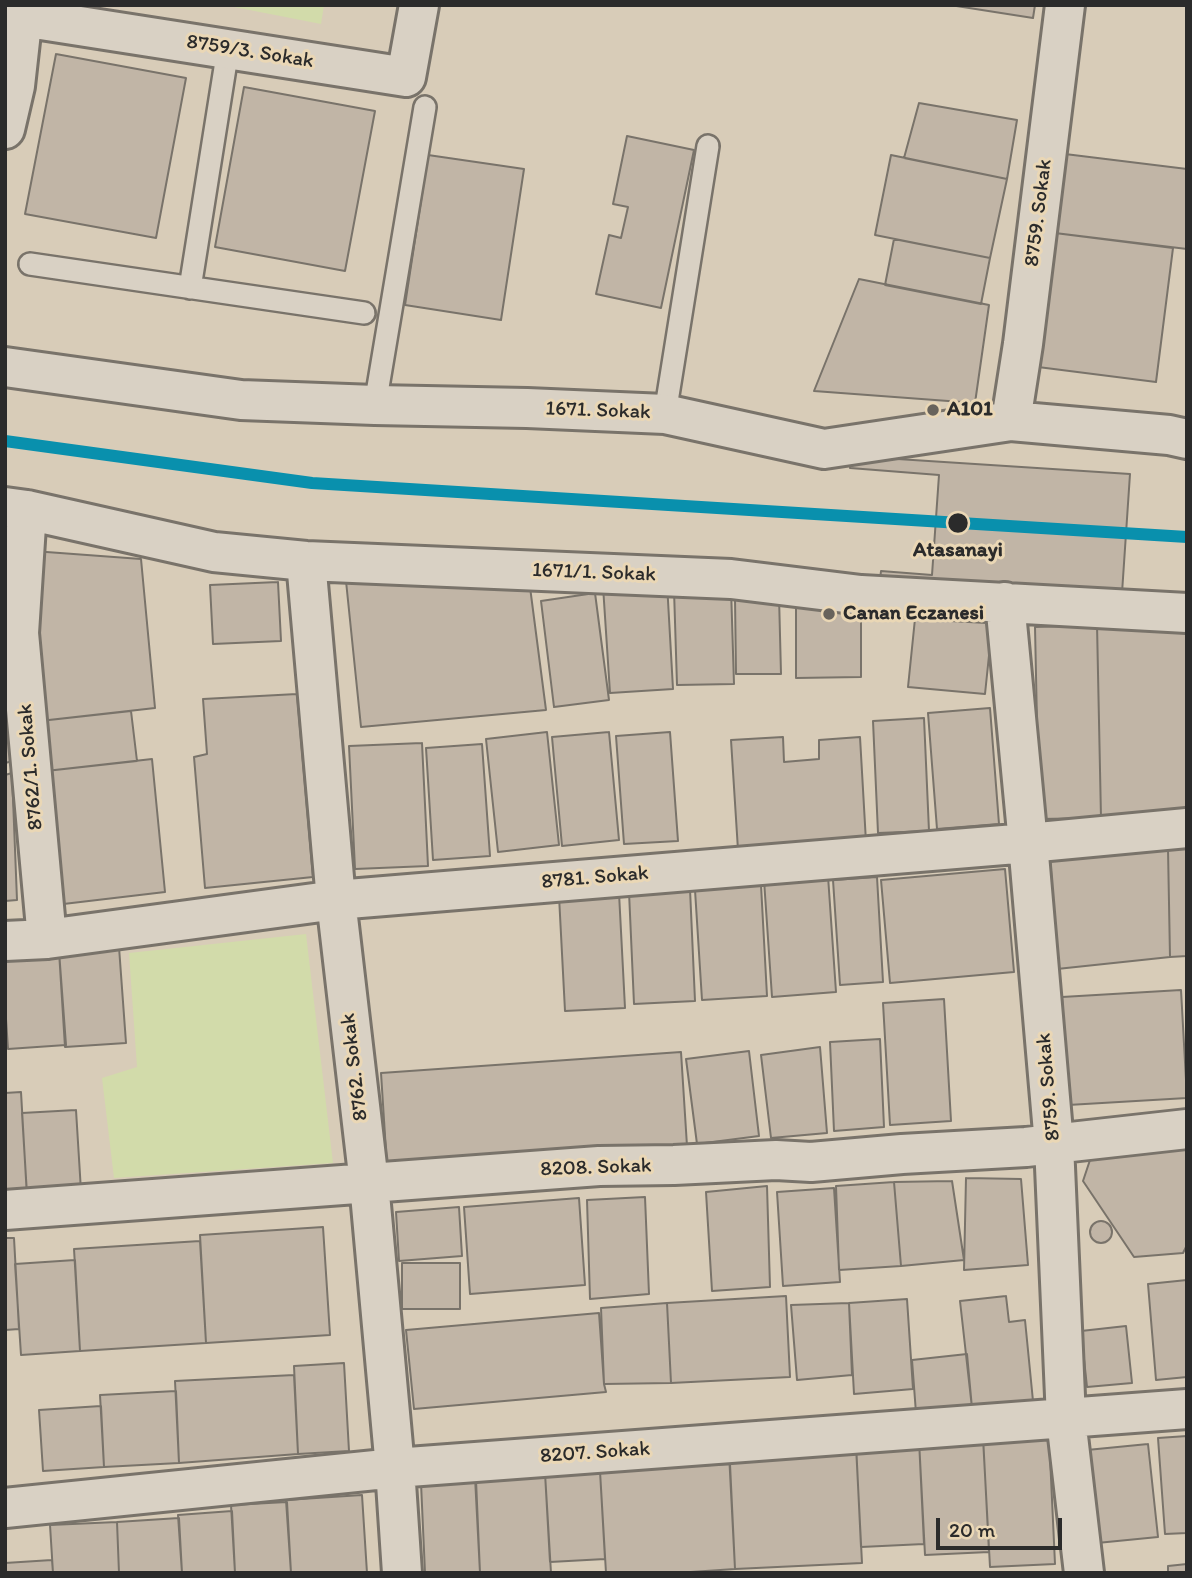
<!DOCTYPE html>
<html>
<head>
<meta charset="utf-8">
<style>
  body { margin:0 }
  #map { position:relative; width:1192px; height:1578px; overflow:hidden; background:#d8ccb8; font-family:Itim,sans-serif }
  canvas { display:block }
  .frame { position:absolute; inset:0; border:7px solid #2b2b2b; pointer-events:none }
  .scale { position:absolute; left:936px; top:1518px; width:126px; height:32px; box-sizing:border-box; border:4px solid #2b2b2b; border-top:0; padding-left:9px; font-size:21px; line-height:24px; white-space:nowrap; color:#2b2b2b; -webkit-text-stroke:5px #ead7b5; paint-order:stroke }
</style>
</head>
<body>
<div id="map">
<canvas width="1192" height="1578"></canvas>
<div class="frame"></div>
<div class="scale">20 m</div>
</div>
<script>
const c = document.querySelector('canvas').getContext('2d');
c.lineJoin = 'round';
function fillPath(path, color) { c.fillStyle = color; c.fill(path, 'evenodd'); }
const poly = rows => new Path2D(rows.map(r => 'M' + r).join(''));
function trace(path, color, width, dash) { c.strokeStyle = color; c.lineWidth = width; c.lineCap = dash ? 'butt' : 'round'; c.setLineDash(dash || []); c.stroke(path); }
function label(font, color, halo, rows, align = 'center') {
  c.font = font + ' Itim,sans-serif'; c.lineWidth = 6; c.setLineDash([]); c.textBaseline = 'middle'; c.strokeStyle = halo; c.fillStyle = color; for (const [text, x, y, turn = 0] of rows) {
    c.save(); c.translate(x, y); c.rotate((+turn || 0) * Math.PI / 180); c.textAlign = isNaN(turn) ? turn : align; if (halo) c.strokeText(text, 0, 0); c.fillText(text, 0, 0); c.restore();
  }
}
const green = poly([
  [224,5,324,5,321,24],
  [306,934,333,1163,114,1178,102,1078,137,1067,129,953]
]);
const building = poly([
  [950,5,1035,5,1033,18,950,5],
  [56,54,186,78,156,238,25,214,56,54],
  [244,87,375,111,345,271,215,247,244,87],
  [919,103,1017,120,1007,179,904,158,919,103],
  [627,136,694,150,661,308,596,294,609,235,621,238,628,207,613,204,627,136],
  [1065,154,1187,169,1187,249,1055,233,1065,154],
  [428,155,524,169,501,320,405,305,428,155],
  [891,155,1007,179,990,258,875,235,891,155],
  [1055,233,1173,248,1156,382,1038,367,1055,233],
  [894,239,990,258,981,304,885,285,894,239],
  [859,279,989,305,975,403,814,391,859,279],
  [851,456,1130,474,1122,593,879,588,881,571,932,575,939,475,850,468,851,456],
  [33,551,141,559,155,708,40,721,33,551],
  [346,581,530,587,546,710,361,727,346,581],
  [278,582,281,641,213,644,210,585,278,582],
  [667,583,673,689,610,693,603,586,667,583],
  [731,588,734,684,677,685,674,590,731,588],
  [595,593,609,700,554,707,541,601,595,593],
  [779,596,781,674,736,674,735,598,779,596],
  [861,596,861,677,796,678,796,597,861,596],
  [916,609,993,617,985,694,908,687,916,609],
  [1187,623,1187,810,1101,818,1097,624,1187,623],
  [1097,625,1101,818,1039,819,1035,627,1097,625],
  [5,656,21,759,5,763,5,656],
  [297,694,313,877,205,888,194,757,207,754,203,699,297,694],
  [990,708,999,824,937,829,928,713,990,708],
  [131,711,137,761,46,771,40,721,131,711],
  [924,718,929,831,878,833,873,721,924,718],
  [547,732,559,845,498,852,486,739,547,732],
  [609,732,619,840,562,846,552,737,609,732],
  [670,732,678,841,624,844,616,736,670,732],
  [783,737,784,762,819,759,819,740,860,737,866,842,738,850,731,740,783,737],
  [422,743,428,866,355,869,349,746,422,743],
  [482,744,490,856,433,860,426,748,482,744],
  [152,759,165,892,55,905,46,771,152,759],
  [12,773,17,900,5,901,5,775,12,773],
  [1187,848,1187,956,1170,957,1168,849,1187,848],
  [1168,849,1170,957,1057,969,1050,854,1168,849],
  [1005,869,1014,972,890,983,881,880,1005,869],
  [828,876,836,992,772,997,764,880,828,876],
  [877,877,883,982,840,985,833,880,877,877],
  [761,885,767,996,702,1000,695,890,761,885],
  [690,889,695,1001,634,1004,629,892,690,889],
  [619,893,625,1008,565,1011,559,896,619,893],
  [119,947,126,1043,65,1047,59,951,119,947],
  [59,951,66,1045,8,1049,5,1004,5,955,59,951],
  [1181,990,1187,1098,1068,1105,1062,997,1181,990],
  [944,999,951,1121,890,1125,883,1003,944,999],
  [880,1039,884,1127,834,1131,830,1042,880,1039],
  [820,1047,827,1133,771,1138,761,1055,820,1047],
  [749,1051,759,1136,697,1144,686,1059,749,1051],
  [681,1052,687,1146,387,1167,381,1073,681,1052],
  [21,1092,27,1197,5,1198,5,1093,21,1092],
  [76,1110,81,1191,27,1194,22,1113,76,1110],
  [1187,1138,1187,1245,1183,1253,1134,1257,1083,1181,1092,1154,1187,1138],
  [966,1178,1021,1179,1028,1265,964,1270,966,1178],
  [952,1181,964,1260,901,1266,894,1182,952,1181],
  [894,1182,901,1266,839,1270,836,1186,894,1182],
  [767,1186,770,1287,712,1291,706,1192,767,1186],
  [834,1188,840,1282,783,1286,777,1192,834,1188],
  [645,1197,649,1294,590,1299,587,1200,645,1197],
  [579,1198,585,1285,470,1294,464,1207,579,1198],
  [459,1207,462,1256,399,1261,396,1212,459,1207],
  '1090 1232a11 11 0 1 1 22 0a11 11 0 1 1-22 0Z',
  [323,1227,330,1335,206,1343,200,1235,323,1227],
  [5,1238,14,1238,19,1329,5,1330,5,1238],
  [200,1241,206,1343,80,1351,74,1249,200,1241],
  [75,1260,80,1351,21,1355,15,1264,75,1260],
  [402,1263,460,1263,460,1309,402,1309,402,1263],
  [1187,1280,1187,1377,1156,1380,1148,1284,1187,1280],
  [786,1296,790,1377,671,1383,667,1303,786,1296],
  [1006,1296,1009,1322,1025,1320,1033,1401,972,1408,960,1301,1006,1296],
  [907,1299,913,1389,854,1394,849,1303,907,1299],
  [667,1303,671,1383,604,1384,601,1308,667,1303],
  [849,1303,852,1375,797,1380,791,1305,849,1303],
  [599,1313,604,1384,606,1392,414,1409,406,1330,599,1313],
  [1126,1326,1132,1383,1087,1387,1081,1331,1126,1326],
  [967,1354,972,1408,916,1413,912,1360,967,1354],
  [344,1363,349,1451,298,1454,294,1366,344,1363],
  [294,1375,298,1454,179,1463,175,1381,294,1375],
  [176,1391,179,1463,104,1467,100,1395,176,1391],
  [101,1406,104,1467,43,1471,39,1410,101,1406],
  [1049,1435,1055,1564,990,1567,983,1438,1049,1435],
  [983,1436,989,1552,925,1555,919,1440,983,1436],
  [1187,1436,1187,1533,1165,1534,1158,1438,1187,1436],
  [919,1440,924,1544,861,1547,856,1443,919,1440],
  [1148,1444,1158,1537,1097,1543,1087,1450,1148,1444],
  [856,1446,862,1563,735,1569,729,1453,856,1446],
  [730,1464,735,1569,676,1573,606,1573,600,1471,730,1464],
  [600,1471,605,1559,550,1562,545,1473,600,1471],
  [545,1473,551,1573,480,1573,475,1477,545,1473],
  [476,1480,480,1573,425,1573,421,1483,476,1480],
  [362,1495,367,1573,291,1573,286,1500,362,1495],
  [287,1502,291,1573,235,1573,231,1505,287,1502],
  [232,1511,235,1573,182,1573,178,1515,232,1511],
  [179,1518,182,1573,119,1573,117,1522,179,1518],
  [117,1522,119,1573,53,1573,50,1525,117,1522],
  [52,1560,53,1573,5,1573,5,1563,52,1560],
  [1187,1564,1187,1573,1168,1573,1168,1566,1187,1564]
]);
const service = poly([
  [30,264,364,313],
  [190,288,228,49],
  [375,405,425,107],
  [665,414,708,146]
]);
const minor = poly([
  [22,17,406,77,419,5],
  [5,129,15,86,24,5],
  [5,367,241,400,375,405,527,408,665,414,824,449,1011,421,1169,435,1187,439],
  [1011,421,1023,344,1065,5],
  [5,507,27,510,214,552,306,561,731,579,861,595,1187,613],
  [27,510,19,633,47,939],
  [306,561,336,900,369,1183,395,1468,402,1573],
  [1005,602,1028,843,1054,1144,1066,1419,1084,1573],
  [5,941,47,939,336,900,1028,843,1187,828],
  [5,1210,599,1166,674,1165,776,1160,811,1162,902,1154,1026,1147,1187,1129],
  [5,1508,395,1468,1187,1409]
]);
const rail1 = poly([
  [5,441,312,483,1187,537]
]);
const markers = [
  [933,410,7,"#68635c"],
  [958,523,11,"#2b2b2b"],
  [829,614,7,"#68635c"]
];
const streetNames = [
  ["8759/3. Sokak",250,52,9],
  ["8759. Sokak",1039,213,-83],
  ["1671. Sokak",598,411,2],
  ["1671/1. Sokak",594,573,2],
  ["8762/1. Sokak",31,767,-95],
  ["8781. Sokak",595,878,-5],
  ["8762. Sokak",355,1067,-97],
  ["8759. Sokak",1049,1087,-95],
  ["8208. Sokak",596,1168,-2],
  ["8207. Sokak",595,1453,-4]
];
const poiNames = [
  ["A101",947,410],
  ["Canan Eczanesi",843,614]
];
const stopNames = [
  ["Atasanayi",958,551]
];
fillPath(green, '#d2dbaa');
fillPath(building, '#c1b5a6');
trace(building, '#79736a', 2);
trace(service, '#79736a', 26);
trace(minor, '#79736a', 44);
trace(service, '#d9d1c4', 21);
trace(minor, '#d9d1c4', 38);
trace(rail1, '#0990ad', 12);
for (const [x, y, r, color] of markers) { const dot = new Path2D(); dot.arc(x, y, r, 0, 2 * Math.PI); c.fillStyle = color; c.fill(dot); trace(dot, '#ead7b5', 2.5); }
label('21px', '#2b2b2b', '#ead7b5', streetNames);
label('bold 21px', '#2b2b2b', '#ead7b5', poiNames, 'left');
label('bold 21px', '#2b2b2b', '#ead7b5', stopNames);
</script>
</body>
</html>
